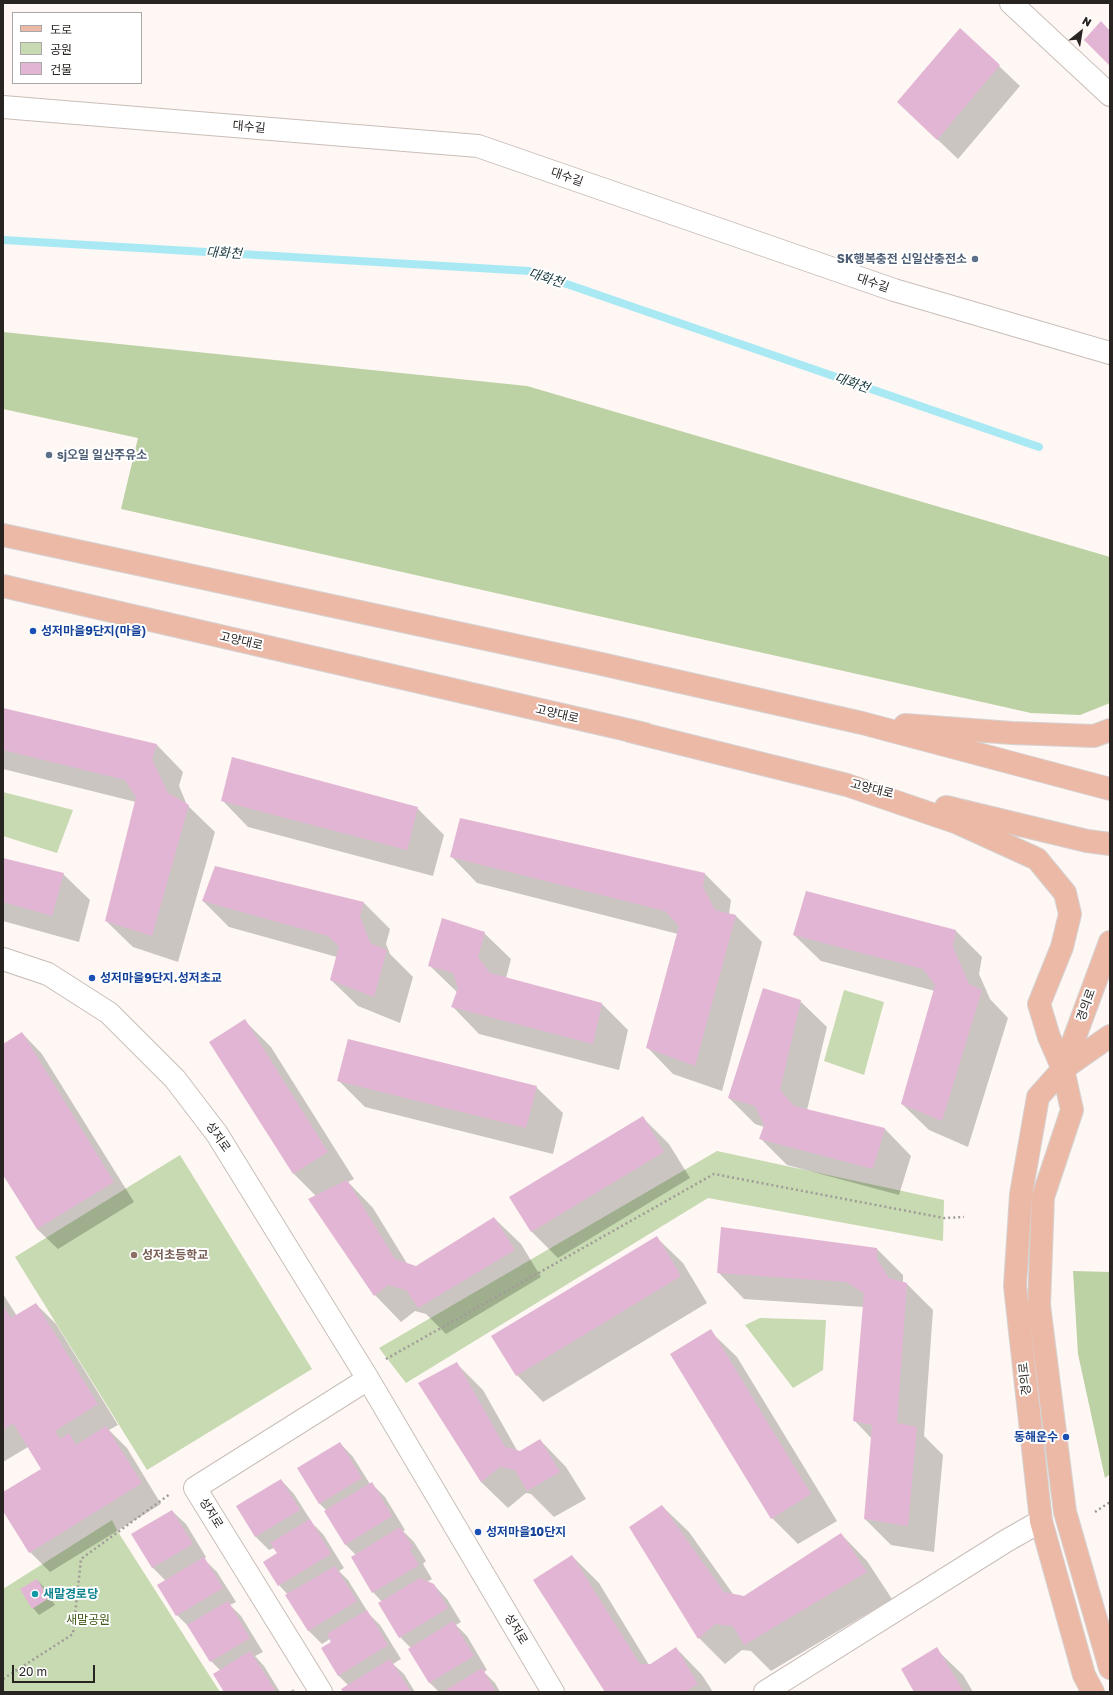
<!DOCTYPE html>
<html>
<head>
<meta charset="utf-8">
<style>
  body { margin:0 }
  #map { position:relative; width:1113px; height:1695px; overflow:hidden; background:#fef7f3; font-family:"Golos Text","Noto Sans KR",sans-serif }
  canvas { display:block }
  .frame { position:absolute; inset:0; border:4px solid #282422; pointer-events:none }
  .legend { position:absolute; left:12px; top:12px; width:130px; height:72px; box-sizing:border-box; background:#fff; border:1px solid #a9a7a7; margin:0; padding:5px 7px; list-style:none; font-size:12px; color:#282422 }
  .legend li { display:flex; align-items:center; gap:8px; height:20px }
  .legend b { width:20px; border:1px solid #a9a7a7 }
  .north { position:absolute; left:1061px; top:12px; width:40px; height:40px; -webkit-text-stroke:3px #fff; paint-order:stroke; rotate:30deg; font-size:11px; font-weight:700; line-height:16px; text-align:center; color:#282422 }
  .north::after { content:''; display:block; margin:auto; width:14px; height:18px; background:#282422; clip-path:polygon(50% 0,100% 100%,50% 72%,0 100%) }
  .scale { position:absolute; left:12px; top:1665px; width:83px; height:18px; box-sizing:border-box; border:2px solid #282422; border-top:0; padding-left:5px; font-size:12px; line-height:14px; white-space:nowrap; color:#282422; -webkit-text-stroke:3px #fff; paint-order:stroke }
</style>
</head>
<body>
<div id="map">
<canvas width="1113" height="1695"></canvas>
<div class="frame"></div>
<ul class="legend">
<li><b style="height:5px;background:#edb9a7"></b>도로</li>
<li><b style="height:11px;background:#c7dab1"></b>공원</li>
<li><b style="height:11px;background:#e2b5d4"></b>건물</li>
</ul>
<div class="north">N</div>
<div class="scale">20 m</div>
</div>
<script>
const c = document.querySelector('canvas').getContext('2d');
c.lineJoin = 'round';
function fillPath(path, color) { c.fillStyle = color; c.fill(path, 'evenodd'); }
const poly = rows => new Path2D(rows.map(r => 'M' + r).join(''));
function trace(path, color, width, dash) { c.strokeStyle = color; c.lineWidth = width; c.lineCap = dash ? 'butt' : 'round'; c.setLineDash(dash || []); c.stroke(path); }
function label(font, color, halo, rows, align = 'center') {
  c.font = font + ' "Golos Text","Noto Sans KR",sans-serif'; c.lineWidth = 4; c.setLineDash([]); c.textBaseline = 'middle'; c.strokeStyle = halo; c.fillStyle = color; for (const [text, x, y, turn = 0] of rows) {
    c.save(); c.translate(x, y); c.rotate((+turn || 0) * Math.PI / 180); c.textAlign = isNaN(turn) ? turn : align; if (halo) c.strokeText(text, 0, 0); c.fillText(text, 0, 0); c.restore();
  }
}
const green = poly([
  [3,792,73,810,57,853,3,836],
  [844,990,884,1002,864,1075,824,1061],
  [717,1151,944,1200,943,1241,708,1198,406,1383,379,1348],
  [180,1155,312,1369,147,1470,15,1257],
  [760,1318,826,1320,823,1370,793,1388,745,1325],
  [112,1520,118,1532,220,1692,3,1692,3,1589]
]);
const forest = poly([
  [3,332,527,386,1110,557,1110,703,1080,715,1031,713,121,509,138,438,3,409],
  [1073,1271,1110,1272,1110,1474,1105,1478,1078,1354]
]);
const shadow = poly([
  [960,29,1020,86,958,159,898,102],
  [3,709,157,745,183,772,179,786,187,805,215,832,178,962,133,947,106,921,136,802,3,769],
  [222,800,417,808,444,835,433,876,248,827],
  [451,856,705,874,731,900,729,914,735,915,762,942,722,1091,673,1074,647,1047,678,934,477,883],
  [3,859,63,874,90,900,79,942,3,921],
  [203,901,364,903,390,929,386,944,390,954,413,977,400,1023,358,1006,331,980,337,957,229,927],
  [956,931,982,957,979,974,990,999,1008,1018,968,1147,929,1130,902,1104,935,991,821,961,794,935],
  [484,933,511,959,506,978,602,1004,628,1030,619,1070,479,1034,453,1007,458,993,430,966],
  [800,1001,827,1027,807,1110,885,1129,911,1156,899,1195,787,1165,760,1138,764,1127,755,1124,729,1098],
  [245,1021,271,1047,354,1179,348,1182,373,1208,408,1265,416,1267,494,1218,521,1244,541,1277,446,1334,426,1314,415,1311,401,1322,375,1295,316,1196,293,1173],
  [22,1033,42,1054,134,1202,58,1249,37,1229,5,1176,3,1177,3,1045],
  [338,1080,536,1087,563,1113,553,1154,365,1107],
  [643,1118,669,1144,690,1178,558,1258,532,1232,511,1197],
  [656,1237,683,1263,707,1303,543,1402,517,1375],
  [877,1249,903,1275,903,1283,906,1283,933,1310,924,1436,943,1455,934,1552,891,1545,865,1519,872,1439,854,1420,864,1307,744,1299,718,1272],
  [3,1294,17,1316,36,1304,56,1324,118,1425,109,1430,127,1448,161,1504,50,1572,30,1552,3,1509,3,1493,42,1469,28,1447,3,1462],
  [710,1331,737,1357,837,1521,798,1544,772,1518],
  [456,1363,483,1390,518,1452,520,1452,540,1440,566,1467,586,1499,554,1517,531,1494,526,1493,508,1508,481,1482,420,1384],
  [340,1443,353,1457,370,1484,372,1484,385,1497,405,1530,403,1531,414,1542,426,1561,423,1564,432,1579,427,1582,433,1584,447,1599,461,1622,456,1625,467,1636,487,1670,484,1672,495,1683,500,1692,439,1692,430,1683,409,1649,411,1648,400,1637,382,1602,373,1592,352,1557,356,1555,345,1544,327,1511,320,1504,299,1469],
  [281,1480,294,1494,313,1524,323,1534,344,1568,339,1571,348,1580,369,1614,380,1625,401,1659,393,1664,404,1674,415,1692,344,1692,349,1686,338,1675,330,1639,322,1644,308,1630,288,1595,279,1585,278,1554,274,1548,269,1550,256,1537,237,1507],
  [662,1506,689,1532,733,1594,745,1597,841,1534,867,1561,892,1599,771,1671,751,1651,742,1650,725,1664,699,1638],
  [172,1511,186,1524,206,1557,204,1559,217,1572,236,1602,230,1605,241,1616,263,1652,255,1656,264,1666,280,1692,225,1692,220,1670,211,1661,191,1629,177,1615,159,1585,166,1581,153,1568,133,1535],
  [572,1556,599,1583,649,1665,676,1648,702,1675,713,1692,607,1692],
  [37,1580,44,1587,55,1605,39,1615,33,1608],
  [936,1649,963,1675,973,1692,916,1692],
  [293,1689,296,1692,289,1692]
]);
const stream = poly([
  [3,240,529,271,1039,447]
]);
const building = poly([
  [1101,21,1110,31,1110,66,1084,40],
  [960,28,1000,65,937,140,897,102],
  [3,708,157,744,152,759,168,793,189,805,152,936,105,921,136,797,125,780,3,750],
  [232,757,418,807,407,850,221,801],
  [460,818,705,873,703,887,715,910,736,915,695,1066,646,1048,679,926,665,911,450,857],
  [3,858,64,873,52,916,3,902],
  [215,866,364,902,360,916,370,943,387,950,374,997,330,980,339,946,328,936,202,901],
  [806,891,956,930,953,947,969,984,982,990,942,1121,901,1104,935,985,923,969,793,935],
  [442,918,485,932,478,957,490,973,602,1003,593,1044,451,1007,458,988,453,973,428,966],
  [763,988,801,1000,780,1090,794,1106,885,1128,873,1169,759,1139,764,1125,755,1106,728,1098],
  [245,1019,328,1152,293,1174,209,1042],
  [22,1032,114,1182,37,1229,3,1175,3,1044],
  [348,1039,537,1086,526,1128,337,1081],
  [643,1116,664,1152,531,1232,509,1197],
  [347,1180,395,1259,416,1266,494,1217,515,1250,418,1308,406,1290,388,1285,374,1296,308,1199],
  [721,1227,877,1248,877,1259,889,1278,907,1283,897,1423,917,1427,908,1526,864,1519,872,1425,853,1421,864,1293,846,1282,717,1273],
  [657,1236,681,1276,516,1376,491,1336],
  [36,1303,98,1404,55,1431,60,1439,69,1433,76,1445,106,1426,142,1483,29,1553,3,1511,3,1492,41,1469,13,1423,3,1430,3,1305,11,1318],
  [711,1329,811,1494,771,1519,670,1354],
  [457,1362,505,1447,520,1451,540,1439,560,1472,527,1491,515,1470,500,1467,481,1482,418,1383],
  [340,1442,362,1478,319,1504,297,1468],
  [281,1479,300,1510,255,1537,236,1506],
  [372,1482,392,1516,345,1545,324,1511],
  [662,1505,724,1592,744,1596,841,1533,867,1572,744,1645,733,1626,715,1624,698,1639,629,1527],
  [172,1510,193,1544,152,1568,131,1534],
  [310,1519,331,1554,278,1586,263,1562,277,1553,270,1543],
  [400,1527,413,1547,410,1550,419,1565,372,1593,351,1557],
  [572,1555,640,1664,651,1664,676,1647,698,1684,685,1692,605,1692,533,1580],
  [204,1557,223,1588,176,1616,157,1585],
  [335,1566,357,1601,308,1631,285,1595],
  [420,1578,434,1584,448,1608,399,1638,378,1603],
  [37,1579,49,1598,32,1609,20,1589],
  [228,1601,250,1638,210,1662,187,1625],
  [367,1610,388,1645,338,1676,321,1648,331,1642,327,1634],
  [453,1621,474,1656,429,1683,408,1649],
  [937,1647,964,1692,914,1692,901,1669],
  [250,1651,275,1690,272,1692,224,1692,213,1674],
  [390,1659,411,1692,343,1692,341,1689],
  [482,1668,496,1692,443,1692]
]);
const path = poly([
  [386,1359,714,1174,944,1218,964,1217],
  [1095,1512,1110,1502],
  [3,1679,73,1634,81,1559,170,1494]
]);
const minor = poly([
  [3,107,478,146,894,290,1110,353],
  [3,959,48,974,109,1013,175,1079,217,1134,368,1379,553,1692],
  [321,1692,195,1488,368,1379],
  [765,1692,1006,1541,1041,1521]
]);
const secondary = poly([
  [1011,3,1110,95]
]);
const primary = poly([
  [3,535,597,663,862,723,1110,789],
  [3,586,645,734],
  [905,725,1012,733,1094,736,1110,730],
  [630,731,847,785,958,823,1037,859,1065,893,1070,914,1062,947,1039,1004,1049,1037,1063,1069,1072,1110,1043,1197,1039,1305,1065,1512,1110,1668],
  [946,807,1087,841,1110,844],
  [1063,1069,1110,1036],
  [1093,1692,1084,1675,1041,1521,1015,1286,1021,1194,1038,1097,1063,1069,1110,942]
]);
const markers = [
  [975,259,4,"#5c6f8a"],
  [49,455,4,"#5c6f8a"],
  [33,631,4,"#1a4fb4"],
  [92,978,4,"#1a4fb4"],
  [134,1255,4,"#8d6e63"],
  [1066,1437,4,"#1a4fb4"],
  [478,1532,4,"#1a4fb4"],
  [35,1594,4,"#0f9aa8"]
];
const streetNames = [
  ["대수길",249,127,5],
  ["대수길",567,177,19],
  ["대수길",873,283,19],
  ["고양대로",241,641,13],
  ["고양대로",557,714,13],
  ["고양대로",872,789,14],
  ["경의로",1086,1005,-70],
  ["성저로",218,1137,55],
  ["경의로",1025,1379,-96],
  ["성저로",211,1513,58],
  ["성저로",516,1629,59]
];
const serviceNames = [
  ["SK행복충전 신일산충전소",967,259],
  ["sj오일 일산주유소",57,455,"left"]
];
const transitNames = [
  ["성저마을9단지(마을)",41,631],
  ["성저마을9단지.성저초교",100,978],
  ["동해운수",1058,1437,"right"],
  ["성저마을10단지",486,1532]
];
const educationNames = [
  ["성저초등학교",142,1255]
];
const cultureNames = [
  ["새말경로당",43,1594]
];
const parkNames = [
  ["새말공원",88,1620]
];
const waterNames = [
  ["대화천",224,253,3],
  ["대화천",546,278,17],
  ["대화천",852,383,19]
];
fillPath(green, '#c7dab1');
fillPath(forest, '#bcd1a4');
fillPath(shadow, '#0003');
trace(stream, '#a9e9f4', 8);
fillPath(building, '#e2b5d4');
trace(minor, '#c9beb8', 24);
trace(secondary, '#c9beb8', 24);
trace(primary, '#d4d3d3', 24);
trace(path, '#a19b98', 2.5, [2, 3]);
trace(minor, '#fff', 22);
trace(secondary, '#fff', 22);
trace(primary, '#edb9a7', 22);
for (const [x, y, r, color] of markers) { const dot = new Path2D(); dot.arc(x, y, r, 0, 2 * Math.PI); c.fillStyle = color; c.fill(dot); trace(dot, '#fff', 1.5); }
label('12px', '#282422', '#fff', streetNames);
label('bold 12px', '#4e5e75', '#fff', serviceNames, 'right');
label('bold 12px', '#164399', '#fff', transitNames, 'left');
label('bold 12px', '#785e54', '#fff', educationNames, 'left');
label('bold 12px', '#0d838f', '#fff', cultureNames, 'left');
label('12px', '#425c1b', '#fff', parkNames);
label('italic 13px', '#17373c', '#fff', waterNames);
</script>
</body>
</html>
